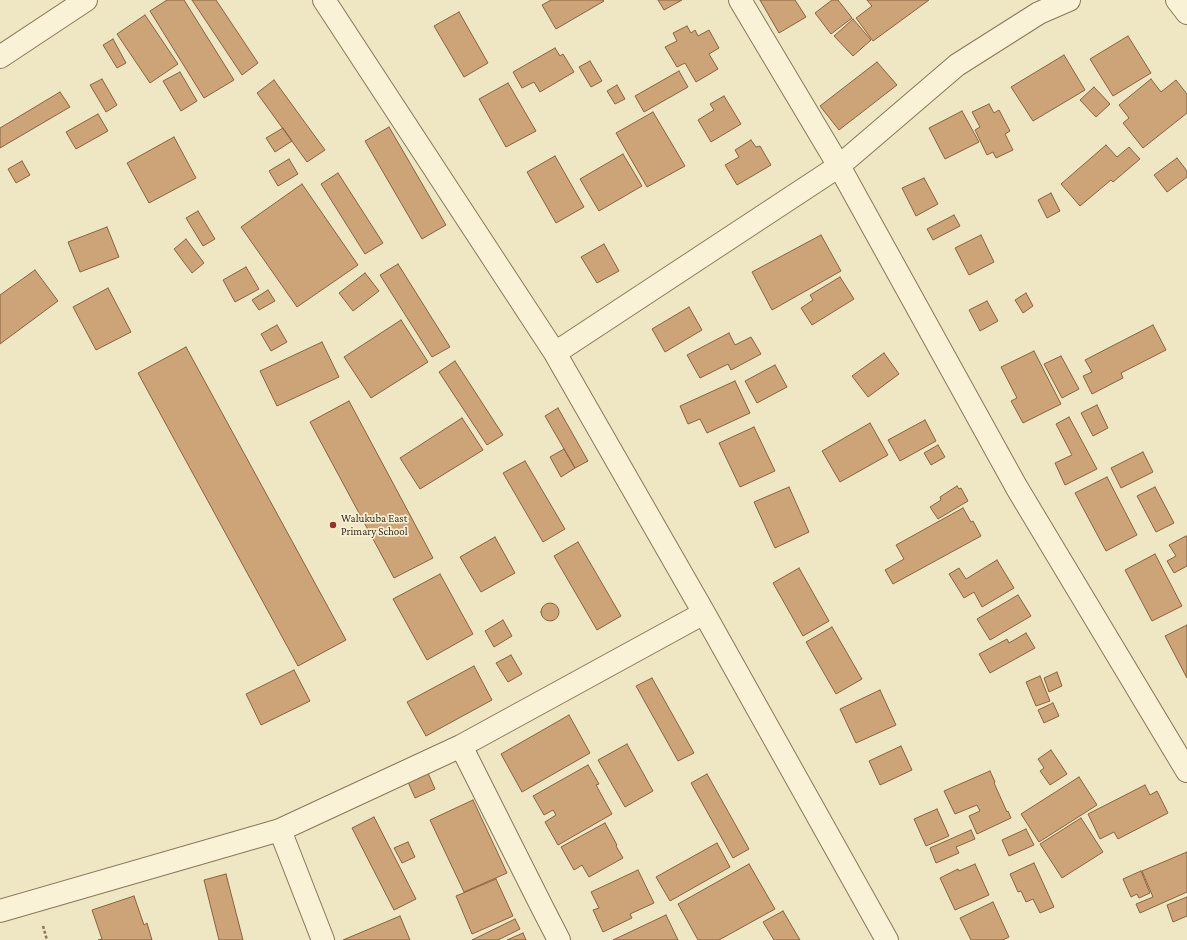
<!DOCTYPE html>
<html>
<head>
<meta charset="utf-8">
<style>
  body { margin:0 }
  canvas { display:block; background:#efe6c3 }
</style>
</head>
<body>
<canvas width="1187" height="940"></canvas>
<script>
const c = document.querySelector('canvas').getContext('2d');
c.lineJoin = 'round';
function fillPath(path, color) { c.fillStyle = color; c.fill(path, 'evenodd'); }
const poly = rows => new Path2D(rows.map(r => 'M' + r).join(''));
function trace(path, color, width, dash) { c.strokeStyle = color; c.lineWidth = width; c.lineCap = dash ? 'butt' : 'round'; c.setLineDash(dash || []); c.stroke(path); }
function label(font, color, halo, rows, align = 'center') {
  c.font = font + ' "Crimson Pro",serif'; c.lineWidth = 3.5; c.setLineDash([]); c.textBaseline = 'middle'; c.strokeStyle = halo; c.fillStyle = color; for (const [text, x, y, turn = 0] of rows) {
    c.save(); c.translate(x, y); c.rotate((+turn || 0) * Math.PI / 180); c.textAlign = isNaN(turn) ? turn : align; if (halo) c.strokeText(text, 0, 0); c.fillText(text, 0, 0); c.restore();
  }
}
const building = poly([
  [167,0,184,0,234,80,204,98,150,11,167,0],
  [192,0,216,0,258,63,242,75,192,0],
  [551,0,603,0,604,1,556,29,542,5,551,0],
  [658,0,682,0,664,10,658,0],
  [760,0,795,0,806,17,779,33,760,0],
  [832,0,838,0,852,18,831,34,815,13,832,0],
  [867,0,929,0,873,41,856,18,872,6,867,0],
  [459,12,488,63,464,77,434,26,459,12],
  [145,15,178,64,150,83,117,34,145,15],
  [853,19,871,40,853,56,834,36,853,19],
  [687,26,691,33,695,30,698,36,709,30,719,48,709,54,718,69,696,82,685,63,677,67,665,47,677,41,673,33,687,26],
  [1128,36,1151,73,1113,96,1090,59,1128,36],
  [113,39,126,63,117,68,103,45,113,39],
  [555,48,560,56,563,54,574,72,540,92,534,82,522,88,513,72,555,48],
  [1064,55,1085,90,1033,121,1011,87,1064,55],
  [590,61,602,81,591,87,579,67,590,61],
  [877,62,897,85,839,130,820,106,877,62],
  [679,71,688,87,644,112,635,96,679,71],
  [180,72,197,101,181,111,163,81,180,72],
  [102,79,117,105,106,112,90,85,102,79],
  [1151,79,1161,92,1176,80,1187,94,1187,113,1143,148,1123,123,1129,118,1119,105,1151,79],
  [274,80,325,150,307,162,257,93,274,80],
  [508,83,536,131,506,147,479,99,508,83],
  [617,85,625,99,615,104,607,91,617,85],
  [1094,87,1110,104,1096,117,1080,100,1094,87],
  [60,92,70,107,0,148,0,128,60,92],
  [724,96,741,124,711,142,698,120,714,110,710,104,724,96],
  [989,104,994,113,999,110,1010,131,1005,134,1013,150,996,158,993,152,987,155,975,130,980,127,972,112,989,104],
  [962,111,979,142,945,159,929,128,962,111],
  [653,112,685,166,647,187,616,133,653,112],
  [98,114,108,131,76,149,66,132,98,114],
  [389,127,446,225,422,239,365,141,389,127],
  [283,128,292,141,275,152,266,138,283,128],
  [174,137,196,178,149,203,127,163,174,137],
  [751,140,756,147,760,146,771,165,737,185,725,165,739,157,735,150,751,140],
  [1106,145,1117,157,1129,147,1140,159,1113,182,1111,180,1080,206,1061,184,1106,145],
  [623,154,642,186,599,211,580,179,623,154],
  [555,156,584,207,556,223,527,172,555,156],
  [1177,158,1187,171,1187,177,1167,192,1154,175,1177,158],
  [289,159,298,174,278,186,269,171,289,159],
  [22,161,30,175,16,183,8,169,22,161],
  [338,173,383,243,365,254,321,184,338,173],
  [924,178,938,204,916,216,902,188,924,178],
  [302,184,358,265,297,307,241,227,302,184],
  [1051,193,1060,211,1047,218,1038,200,1051,193],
  [198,211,215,239,203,246,186,218,198,211],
  [954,215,960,226,933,240,927,229,954,215],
  [107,227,119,257,80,272,68,242,107,227],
  [821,235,841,271,772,310,752,272,821,235],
  [981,235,994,262,969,275,955,248,981,235],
  [186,239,204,263,192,273,174,249,186,239],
  [604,244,619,271,597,283,581,257,604,244],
  [398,264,450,347,432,357,380,275,398,264],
  [246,267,259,289,235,302,223,280,246,267],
  [35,270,58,301,0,344,0,295,35,270],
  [365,273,379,291,353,311,339,293,365,273],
  [840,277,854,299,812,325,801,308,813,300,810,295,840,277],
  [108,288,131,332,96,350,73,307,108,288],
  [268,290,275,301,259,310,252,300,268,290],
  [1026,293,1033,306,1023,313,1015,300,1026,293],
  [987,301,998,321,980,331,969,310,987,301],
  [689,307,702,330,665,352,652,329,689,307],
  [401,320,428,362,371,398,344,357,401,320],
  [277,325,287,342,271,351,261,334,277,325],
  [1153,325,1166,350,1121,373,1123,378,1092,394,1083,376,1092,372,1085,360,1153,325],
  [729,333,735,345,751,337,761,354,731,370,728,364,700,378,687,355,729,333],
  [322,342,339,377,277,406,260,371,322,342],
  [186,347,346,640,298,666,138,373,186,347],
  [1034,351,1061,404,1023,423,1011,401,1017,398,1001,367,1034,351],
  [884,353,899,374,868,397,852,376,884,353],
  [1061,356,1079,389,1062,398,1044,364,1061,356],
  [455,361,503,435,487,445,439,372,455,361],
  [775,365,787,387,757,403,745,381,775,365],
  [735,381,750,413,707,433,700,419,688,424,680,406,735,381],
  [349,401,433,558,394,578,310,422,349,401],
  [1097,405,1108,428,1093,436,1081,413,1097,405],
  [558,408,588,461,575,468,545,416,558,408],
  [1069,417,1097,469,1065,485,1055,463,1072,455,1056,424,1069,417],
  [462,418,483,450,420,489,400,458,462,418],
  [925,420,936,441,900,461,888,440,925,420],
  [870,423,888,455,840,482,822,451,870,423],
  [754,427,775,471,740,487,719,443,754,427],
  [938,445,945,457,931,465,924,453,938,445],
  [564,449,575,468,561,477,550,457,564,449],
  [1143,452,1153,472,1121,488,1111,468,1143,452],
  [525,461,565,529,543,542,503,473,525,461],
  [1107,477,1137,535,1106,551,1075,493,1107,477],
  [957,486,959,489,961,488,968,501,938,519,930,507,941,500,940,497,957,486],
  [789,487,809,532,775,548,754,502,789,487],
  [1155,487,1174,523,1156,532,1137,496,1155,487],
  [963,508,971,522,973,521,981,536,893,584,885,570,904,559,896,545,963,508],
  [1186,536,1187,538,1187,566,1174,573,1167,561,1176,556,1169,545,1186,536],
  [495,537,515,573,481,592,460,557,495,537],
  [578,542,621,616,597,630,554,556,578,542],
  [1155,554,1182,606,1152,621,1125,570,1155,554],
  [997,560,1014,588,982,607,974,592,964,598,949,574,959,568,966,579,997,560],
  [799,568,829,621,803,636,773,583,799,568],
  [440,574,473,634,427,660,393,599,440,574],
  [1018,595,1031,616,990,640,977,619,1018,595],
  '541 612a9 9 0 1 1 18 0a9 9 0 1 1-18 0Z',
  [503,620,512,636,494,647,485,631,503,620],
  [1187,625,1187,678,1165,636,1187,625],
  [832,627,862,679,836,694,806,642,832,627],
  [1026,633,1035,648,990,673,979,654,1007,639,1009,643,1026,633],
  [511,655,522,674,508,682,496,663,511,655],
  [474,666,492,700,426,736,407,702,474,666],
  [294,670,310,701,261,725,246,694,294,670],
  [1057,672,1062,686,1049,692,1044,678,1057,672],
  [1040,676,1050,701,1036,706,1026,682,1040,676],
  [652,678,694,753,678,761,636,686,652,678],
  [880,690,896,725,856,743,840,709,880,690],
  [1053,703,1059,716,1044,723,1038,710,1053,703],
  [569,715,590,753,522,792,501,754,569,715],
  [627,744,653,791,625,807,598,760,627,744],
  [901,746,912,770,880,785,869,761,901,746],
  [1051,750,1067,774,1050,785,1040,771,1044,768,1038,759,1051,750],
  [588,765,599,784,596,785,612,814,558,845,545,822,556,815,553,810,544,815,533,796,588,765],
  [990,771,995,782,994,783,1007,812,1008,811,1011,818,977,834,969,816,980,811,977,805,955,814,944,791,990,771],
  [428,773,435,789,415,798,408,782,428,773],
  [707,774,749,849,733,858,691,783,707,774],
  [1079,777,1097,805,1039,842,1021,814,1079,777],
  [1145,785,1150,795,1157,791,1168,813,1118,839,1114,832,1100,839,1088,814,1145,785],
  [473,800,507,873,464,892,430,820,473,800],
  [937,809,949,836,926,846,914,819,937,809],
  [374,817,416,899,394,910,352,828,374,817],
  [1081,818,1103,852,1062,878,1040,844,1081,818],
  [605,823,617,845,616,846,623,858,589,877,582,865,574,870,561,847,605,823],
  [1026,829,1034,845,1009,856,1002,840,1026,829],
  [971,830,975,839,956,847,959,853,936,863,930,848,971,830],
  [408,842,415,857,402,863,394,848,408,842],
  [717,843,730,867,670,901,656,877,717,843],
  [1187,852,1187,892,1140,913,1136,904,1153,897,1142,871,1187,852],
  [1034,863,1054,907,1040,913,1033,899,1026,902,1021,891,1018,892,1010,874,1034,863],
  [749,864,775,909,719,940,698,940,678,904,749,864],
  [975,864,989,895,955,910,940,878,958,869,959,871,975,864],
  [638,870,654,903,630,914,632,918,603,932,593,910,599,908,591,892,638,870],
  [1141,871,1150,893,1139,898,1137,894,1131,897,1123,879,1141,871],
  [226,874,243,940,219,940,204,880,226,874],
  [496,879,513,916,472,934,456,896,496,879],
  [134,896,144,925,147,923,152,940,98,940,102,939,92,910,134,896],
  [1187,897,1187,916,1173,922,1167,905,1187,897],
  [993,902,1009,937,1003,940,971,940,960,918,993,902],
  [783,911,800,940,774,940,763,922,783,911],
  [666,915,678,940,613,940,666,915],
  [400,916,410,940,343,940,400,916],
  [515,919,520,929,498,940,472,940,515,919],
  [523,933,526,940,507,940,523,933]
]);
const path = poly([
  [43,926,47,940]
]);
const street = poly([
  [324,0,555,353,704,613,887,940],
  [740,0,839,166,1017,488,1187,771],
  [1177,0,1187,13],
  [0,57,86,0],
  [555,353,839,166,957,65,1039,13,1069,0],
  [461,746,543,909,559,940],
  [280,830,323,940],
  [0,911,280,830,461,746,704,613]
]);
const markers = [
  [333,525,4,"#993229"]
];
const poiNames = [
  ["Walukuba East",341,519],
  ["Primary School",341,532]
];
fillPath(building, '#cda378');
trace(building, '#89633f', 1);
trace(street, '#89775a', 24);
trace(path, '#89775a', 2.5, [3, 2]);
trace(street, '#f9f2d7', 22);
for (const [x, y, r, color] of markers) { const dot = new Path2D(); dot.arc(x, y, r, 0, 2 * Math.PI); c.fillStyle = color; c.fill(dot); trace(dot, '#f6efd3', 1.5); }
label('11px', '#392d1e', '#f6efd3', poiNames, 'left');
</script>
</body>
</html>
